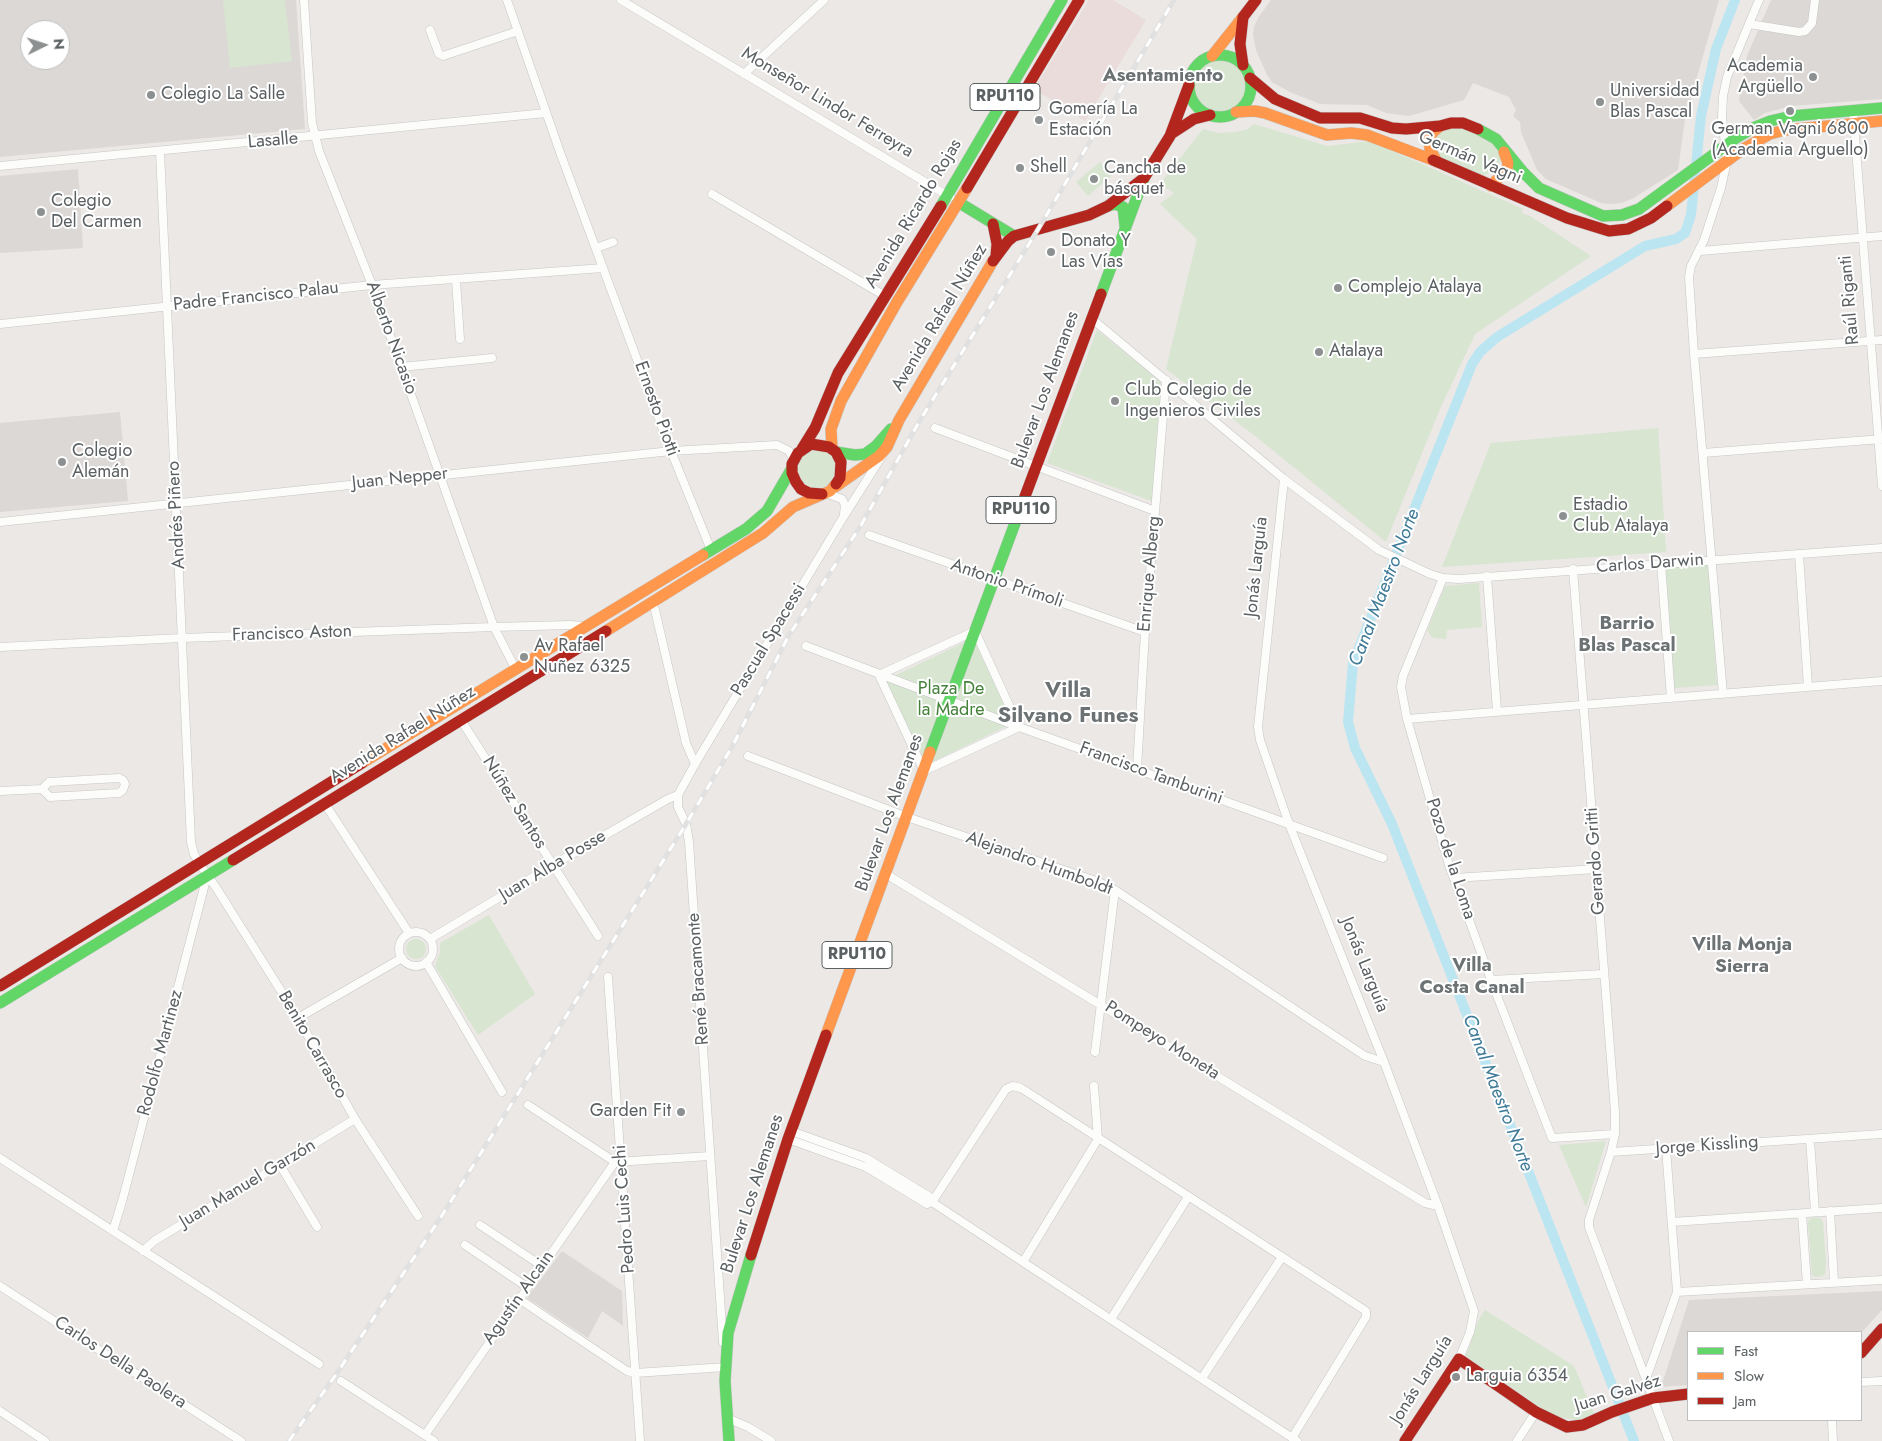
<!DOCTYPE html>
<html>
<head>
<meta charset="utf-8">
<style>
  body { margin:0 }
  #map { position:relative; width:1882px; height:1441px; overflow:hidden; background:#ebe8e5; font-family:Jost,sans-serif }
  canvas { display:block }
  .legend { position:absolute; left:1687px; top:1331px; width:175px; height:90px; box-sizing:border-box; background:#fff; border:1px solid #bdbfc0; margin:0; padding:6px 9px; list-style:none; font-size:15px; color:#5b6062 }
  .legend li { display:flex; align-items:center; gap:10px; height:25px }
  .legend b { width:25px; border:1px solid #bdbfc0 }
  .north { position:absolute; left:20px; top:20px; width:50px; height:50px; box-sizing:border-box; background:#fff; border:1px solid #bdbfc0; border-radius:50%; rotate:86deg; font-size:14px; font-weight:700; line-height:20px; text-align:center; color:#5b6062 }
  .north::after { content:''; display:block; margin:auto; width:18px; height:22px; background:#8d9090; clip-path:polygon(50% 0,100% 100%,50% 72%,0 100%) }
</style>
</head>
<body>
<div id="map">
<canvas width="1882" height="1441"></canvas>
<ul class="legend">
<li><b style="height:6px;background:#63d668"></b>Fast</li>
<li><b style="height:6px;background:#ff974d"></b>Slow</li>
<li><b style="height:6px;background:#b3261e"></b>Jam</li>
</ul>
<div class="north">N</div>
</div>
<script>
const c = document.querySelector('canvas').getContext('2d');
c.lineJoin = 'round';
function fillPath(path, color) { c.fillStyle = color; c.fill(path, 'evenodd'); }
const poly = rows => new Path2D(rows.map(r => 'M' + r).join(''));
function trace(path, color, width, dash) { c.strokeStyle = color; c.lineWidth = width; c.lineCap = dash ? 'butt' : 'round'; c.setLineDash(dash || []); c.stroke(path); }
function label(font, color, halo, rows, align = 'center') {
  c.font = font + ' Jost,sans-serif'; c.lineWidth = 4; c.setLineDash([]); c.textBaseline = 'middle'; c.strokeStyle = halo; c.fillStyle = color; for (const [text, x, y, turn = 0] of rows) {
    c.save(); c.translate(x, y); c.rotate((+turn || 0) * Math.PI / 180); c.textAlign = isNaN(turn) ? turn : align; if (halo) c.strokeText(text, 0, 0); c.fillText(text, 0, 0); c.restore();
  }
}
const education = poly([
  [0,0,296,0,305,129,0,157],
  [30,30,60,30,60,60,30,60],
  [1271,0,1719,0,1685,119,1678,170,1632,199,1621,203,1611,204,1601,203,1546,179,1537,170,1521,132,1520,122,1513,116,1516,110,1509,97,1473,83,1464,100,1409,116,1386,113,1367,105,1320,104,1290,92,1272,82,1267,75,1256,50,1253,35,1254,27,1258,18],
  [1771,0,1882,0,1882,99,1791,106,1765,113,1754,120,1739,101,1747,56],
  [78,169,83,248,0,253,0,176],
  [120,412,128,501,0,512,0,423],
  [562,1251,622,1291,623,1326,602,1311,588,1338,527,1298],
  [1882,1291,1882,1310,1861,1333,1688,1332,1688,1385,1661,1387,1689,1300]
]);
const medical = poly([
  [1089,0,1113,0,1146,20,1085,121,1034,89]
]);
const green = poly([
  [223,0,285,0,292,61,230,68],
  '1192 86a27 27 0 1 1 54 0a27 27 0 1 1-54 0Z',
  [1254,124,1327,146,1370,141,1523,209,1522,213,1530,216,1591,256,1475,334,1439,411,1386,542,1254,435,1166,369,1197,239,1160,204,1174,193,1160,184,1203,129,1218,133,1235,132,1246,130],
  [1458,127,1481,135,1498,147,1501,159,1498,167,1494,171,1483,176,1440,159,1432,145,1441,130],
  [1100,162,1112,175,1088,196,1076,182],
  [1097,330,1161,382,1152,501,1047,463],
  [1658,428,1666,552,1442,567,1491,443],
  '798 469a19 19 0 1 1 38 0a19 19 0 1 1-38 0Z',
  [1709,563,1717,685,1674,688,1665,566],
  [1479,583,1482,627,1447,630,1446,639,1433,638,1427,631,1445,586],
  [973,638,1013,723,930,763,924,759,885,680,892,683,890,678],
  [489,915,535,994,478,1035,435,966,440,953,440,943],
  '406 949a10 10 0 1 1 20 0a10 10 0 1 1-20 0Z',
  [1606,1141,1586,1207,1559,1145],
  [1814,1217,1820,1218,1823,1222,1826,1263,1825,1274,1822,1276,1816,1277,1812,1275,1808,1223,1810,1219],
  [1485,1310,1574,1366,1595,1416,1576,1420,1553,1416,1466,1356,1478,1321]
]);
const canal = poly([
  [1634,1441,1392,824,1355,748,1348,722,1353,663,1472,364,1480,352,1497,337,1645,246,1676,239,1685,233,1691,215,1701,116,1716,49,1735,0]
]);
const street = poly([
  [304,0,312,123,319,151,372,285,494,627,515,668],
  [507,0,561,155,671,451,711,550],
  [621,0,950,197],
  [1749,24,1799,32,1805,31,1812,23,1815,0],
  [430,30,439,54,443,56,518,31],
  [744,74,824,0],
  [1853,110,1882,486],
  [160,151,191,842,194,854,199,863,217,889,298,1018,355,1119,418,1216],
  [0,166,546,113],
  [712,194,885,296],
  [596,248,613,242],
  [1700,251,1882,236],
  [456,280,460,339],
  [1091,318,1284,479,1379,550,1430,574,1443,578,1459,579,1882,548],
  [0,324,372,285,603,268],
  [1694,354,1882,340],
  [401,367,492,358],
  [935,428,1155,511],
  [1703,453,1882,439],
  [1284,479,1258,727,1260,740,1289,824,1384,1062,1438,1206,1474,1311,1470,1332,1459,1359],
  [826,493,842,499,845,505,844,514],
  [0,522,671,451,777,445,789,451,794,460],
  [869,535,1145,632],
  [1799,554,1808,687],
  [1661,563,1671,698],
  [1573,569,1615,1112,1615,1134,1611,1152,1589,1220,1589,1227,1669,1441],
  [1487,576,1497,711],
  [1443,578,1403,676,1401,687,1407,719,1449,865,1491,980,1552,1138,1615,1134],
  [652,603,655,610,686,743,695,764],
  [806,646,1019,727,1383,858],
  [0,647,182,638,494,627,570,625,582,626],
  [879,675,975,631,1019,727],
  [879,675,924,771,1019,727],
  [1723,694,1694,354,1689,277,1691,266,1704,240,1721,188,1727,161,1722,118,1723,96,1727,77,1759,0],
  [1407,719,1882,681],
  [461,720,598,936],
  [748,756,907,817,1099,882,1115,890,1365,1056,1384,1062],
  [1137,769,1145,632,1166,380],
  [119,778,123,780,125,784,123,790,119,793,50,797,42,789,49,782,119,778],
  [0,791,42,789],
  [325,804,409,933],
  [886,874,1425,1203,1438,1206],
  [1454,878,1596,869],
  '399 949a17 17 0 1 1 34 0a17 17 0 1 1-34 0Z',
  [430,939,553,865,668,799,678,795],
  [426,962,502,1092],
  [608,977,640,1441],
  [1491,980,1604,974],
  [298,1018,402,958],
  [1095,1052,1115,890],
  [528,1105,615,1162,710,1156],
  [791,1131,866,1158,930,1197,932,1202,1023,1262,1297,1441],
  [788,1139,866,1167,927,1204,932,1202,1006,1089,1013,1086,1021,1088,1366,1311,1366,1317,1292,1438],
  [1810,1139,1815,1212],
  [1611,1152,1882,1134],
  [0,1158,319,1364],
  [280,1165,317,1227],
  [1830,1211,1834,1282],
  [1802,1214,1807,1284],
  [1672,1222,1882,1208],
  [480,1225,542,1266],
  [113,1231,123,1198,207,876],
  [465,1245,527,1287],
  [143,1251,154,1241,355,1119],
  [1023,1262,1098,1139,1094,1086],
  [0,1286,241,1441],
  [1677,1292,1882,1280],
  [519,1299,627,1371,635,1373,726,1367,725,1363],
  [1111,1319,1188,1197],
  [723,1342,689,842,686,824,678,807,678,795,695,764,844,516,882,456],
  [1202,1378,1282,1257],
  [1646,1379,1677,1292,1666,1148],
  [341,1381,434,1441],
  [1861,1382,1882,1381],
  [0,1411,45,1441],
  [727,1418,748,1427,771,1441],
  [1832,1420,1833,1441],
  [425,1435,615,1162],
  [1517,1441,1536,1412]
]);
const fast = poly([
  '1189 86a31 31 0 1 1 62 0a31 31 0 1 1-62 0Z',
  [1478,129,1496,139,1523,172,1539,188,1603,216,1622,215,1639,209,1736,138,1755,127,1770,121,1792,116,1882,108],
  [958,202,1014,236],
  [941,206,1062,0],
  [1108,206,1115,204,1123,207,1125,226],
  [1101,294,1144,178],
  [836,452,855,455,865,454,876,446,891,429],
  [703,555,746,529,767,511,792,468],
  [930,752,1021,507],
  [0,1003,233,860],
  [729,1441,725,1381,728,1333,751,1255]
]);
const slow = poly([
  [1212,56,1243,17],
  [1236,112,1255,111,1265,113,1327,135,1351,133,1367,135,1433,160],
  [1437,162,1430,149,1429,140,1433,132,1440,126],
  [1491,186,1507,169,1508,163,1504,152],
  [1667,206,1743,149,1770,134,1785,130,1882,121],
  [832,449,831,429,841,401,897,302,967,188],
  [835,487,879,456,887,447,899,420,993,261],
  [606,631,763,533,793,507,830,491,836,484],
  [362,763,703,555],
  [826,1035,930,752]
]);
const jam = poly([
  [1243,17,1240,44,1243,65],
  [1243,17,1256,0],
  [1250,78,1275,99,1320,118,1360,118,1392,128,1406,129,1440,126,1451,123,1463,123,1478,129],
  [1171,134,1194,119,1210,115],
  [1433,160,1567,218,1609,231,1628,229,1651,218,1667,206],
  [967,188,1079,0],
  [993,224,997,244,996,256],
  [993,261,1008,241,1014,236,1089,215,1108,206,1144,178,1170,136,1189,85],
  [802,449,815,428,838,373,941,206],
  [822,494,809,493,801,489,796,482,792,473,792,464,798,453,811,444,829,447,836,452,841,462,840,478,836,484],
  [1021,507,1101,294],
  [233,860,606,631],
  [0,986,362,763],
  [751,1255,788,1139,826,1035],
  [1861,1353,1882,1329],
  [1405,1441,1459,1359,1536,1412,1567,1427,1583,1425,1612,1412,1653,1398,1688,1394]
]);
const rail = poly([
  [289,1441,335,1376,441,1217,686,824,732,747,789,635,860,527,919,422,1037,231,1174,0]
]);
const markers = [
  [1813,77,5,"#8d9090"],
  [151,95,5,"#8d9090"],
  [1600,102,5,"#8d9090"],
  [1790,111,5,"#8d9090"],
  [1039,120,5,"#8d9090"],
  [1020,168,5,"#8d9090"],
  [1094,179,5,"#8d9090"],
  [41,212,5,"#8d9090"],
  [1051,252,5,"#8d9090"],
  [1338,288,5,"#8d9090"],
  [1319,352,5,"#8d9090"],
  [1115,401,5,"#8d9090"],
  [62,462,5,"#8d9090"],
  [1563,516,5,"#8d9090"],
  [524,657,5,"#8d9090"],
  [681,1112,5,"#8d9090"],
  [1456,1377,5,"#8d9090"]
];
const shields = [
  [1005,97,70],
  [1021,510,70],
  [857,955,70]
];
const shieldNames = [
  ["RPU110",1005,97],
  ["RPU110",1021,510],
  ["RPU110",857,955]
];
const poiNames = [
  ["Academia",1803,67,"right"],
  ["Argüello",1803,88,"right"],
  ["Universidad",1610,92],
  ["Blas Pascal",1610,113],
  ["Colegio La Salle",161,95],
  ["Gomería La",1049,110],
  ["Estación",1049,131],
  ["German Vagni 6800",1790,130,"center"],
  ["(Academia Arguello)",1790,151,"center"],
  ["Shell",1030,168],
  ["Cancha de",1104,169],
  ["básquet",1104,190],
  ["Colegio",51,202],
  ["Del Carmen",51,223],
  ["Donato Y",1061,242],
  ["Las Vías",1061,263],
  ["Complejo Atalaya",1348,288],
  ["Atalaya",1329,352],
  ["Club Colegio de",1125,391],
  ["Ingenieros Civiles",1125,412],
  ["Colegio",72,452],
  ["Alemán",72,473],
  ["Estadio",1573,506],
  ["Club Atalaya",1573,527],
  ["Av Rafael",534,647],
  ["Nuñez 6325",534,668],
  ["Garden Fit",671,1112,"right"],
  ["Larguia 6354",1466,1377]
];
const streetNames = [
  ["Monseñor Lindor Ferreyra",827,103,31],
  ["Lasalle",273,141,-5],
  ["Germán Vagni",1470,158,23],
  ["Avenida Ricardo Rojas",914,214,-59],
  ["Padre Francisco Palau",256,297,-6],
  ["Raúl Riganti",1850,300,-95],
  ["Avenida Rafael Núñez",940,318,-59],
  ["Alberto Nicasio",391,338,70],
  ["Bulevar Los Alemanes",1046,390,-70],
  ["Ernesto Piotti",656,409,70],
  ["Juan Nepper",400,479,-6],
  ["Andrés Piñero",177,515,-93],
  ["Carlos Darwin",1650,564,-4],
  ["Jonás Larguía",1257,567,-84],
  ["Enrique Alberg",1150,574,-85],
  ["Antonio Prímoli",1007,584,19],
  ["Francisco Aston",292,634,-2],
  ["Pascual Spacessi",769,640,-59],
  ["Avenida Rafael Núñez",403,735,-32],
  ["Francisco Tamburini",1151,774,20],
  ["Núñez Santos",514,803,58],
  ["Bulevar Los Alemanes",890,813,-70],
  ["Pozo de la Loma",1450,859,72],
  ["Gerardo Gritti",1596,861,-94],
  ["Alejandro Humboldt",1039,864,20],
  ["Juan Alba Posse",553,866,-31],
  ["Jonás Larguía",1364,965,68],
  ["René Bracamonte",699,979,-94],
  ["Pompeyo Moneta",1162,1041,32],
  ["Benito Carrasco",312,1045,60],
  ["Rodolfo Martinez",161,1053,-75],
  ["Jorge Kissling",1707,1146,-4],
  ["Juan Manuel Garzón",248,1184,-31],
  ["Bulevar Los Alemanes",753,1194,-72],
  ["Pedro Luis Cechi",625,1209,-94],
  ["Agustín Alcain",519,1298,-55],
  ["Carlos Della Paolera",120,1363,33],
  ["Jonás Larguía",1422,1380,-58],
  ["Juan Galvéz",1618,1394,-17]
];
const parkNames = [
  ["Plaza De",951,690],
  ["la Madre",951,711]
];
const neighbourhoodNames = [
  ["Asentamiento",1163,76],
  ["Barrio",1627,624],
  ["Blas Pascal",1627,646],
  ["Villa Monja",1742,945],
  ["Sierra",1742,967],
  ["Villa",1472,966],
  ["Costa Canal",1472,988]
];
const waterNames = [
  ["Canal Maestro Norte",1385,588,-69],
  ["Canal Maestro Norte",1497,1093,69]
];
const districtNames = [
  ["Villa",1068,692],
  ["Silvano Funes",1068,717]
];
fillPath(education, '#dcd8d5');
fillPath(medical, '#eadcdb');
fillPath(green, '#d7e5d1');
trace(canal, '#bce5f2', 10);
trace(street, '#c6c6c6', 9);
trace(fast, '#c6c6c6', 12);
trace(slow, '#c6c6c6', 12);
trace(jam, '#c6c6c6', 12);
trace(street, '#fcfcfb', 8);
trace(fast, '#63d668', 11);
trace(slow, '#ff974d', 11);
trace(jam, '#b3261e', 11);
trace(rail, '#e2e1e1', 5);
trace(rail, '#fff', 3, [9]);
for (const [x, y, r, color] of markers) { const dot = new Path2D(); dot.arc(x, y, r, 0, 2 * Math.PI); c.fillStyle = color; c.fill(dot); trace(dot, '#fff', 2); }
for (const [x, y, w] of shields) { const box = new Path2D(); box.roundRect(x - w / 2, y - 13.5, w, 27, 4); c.fillStyle = '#fff'; c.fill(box); trace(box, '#5b6062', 1); }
label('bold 16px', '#5b6062', null, shieldNames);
label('18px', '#5b6062', '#fff', poiNames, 'left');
label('18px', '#5b6062', '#fff', streetNames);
label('18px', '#45813b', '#fff', parkNames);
label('bold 19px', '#6c7274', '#fff', neighbourhoodNames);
label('italic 19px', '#407b97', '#fff', waterNames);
label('bold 22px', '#6c7274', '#fff', districtNames);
</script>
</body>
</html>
